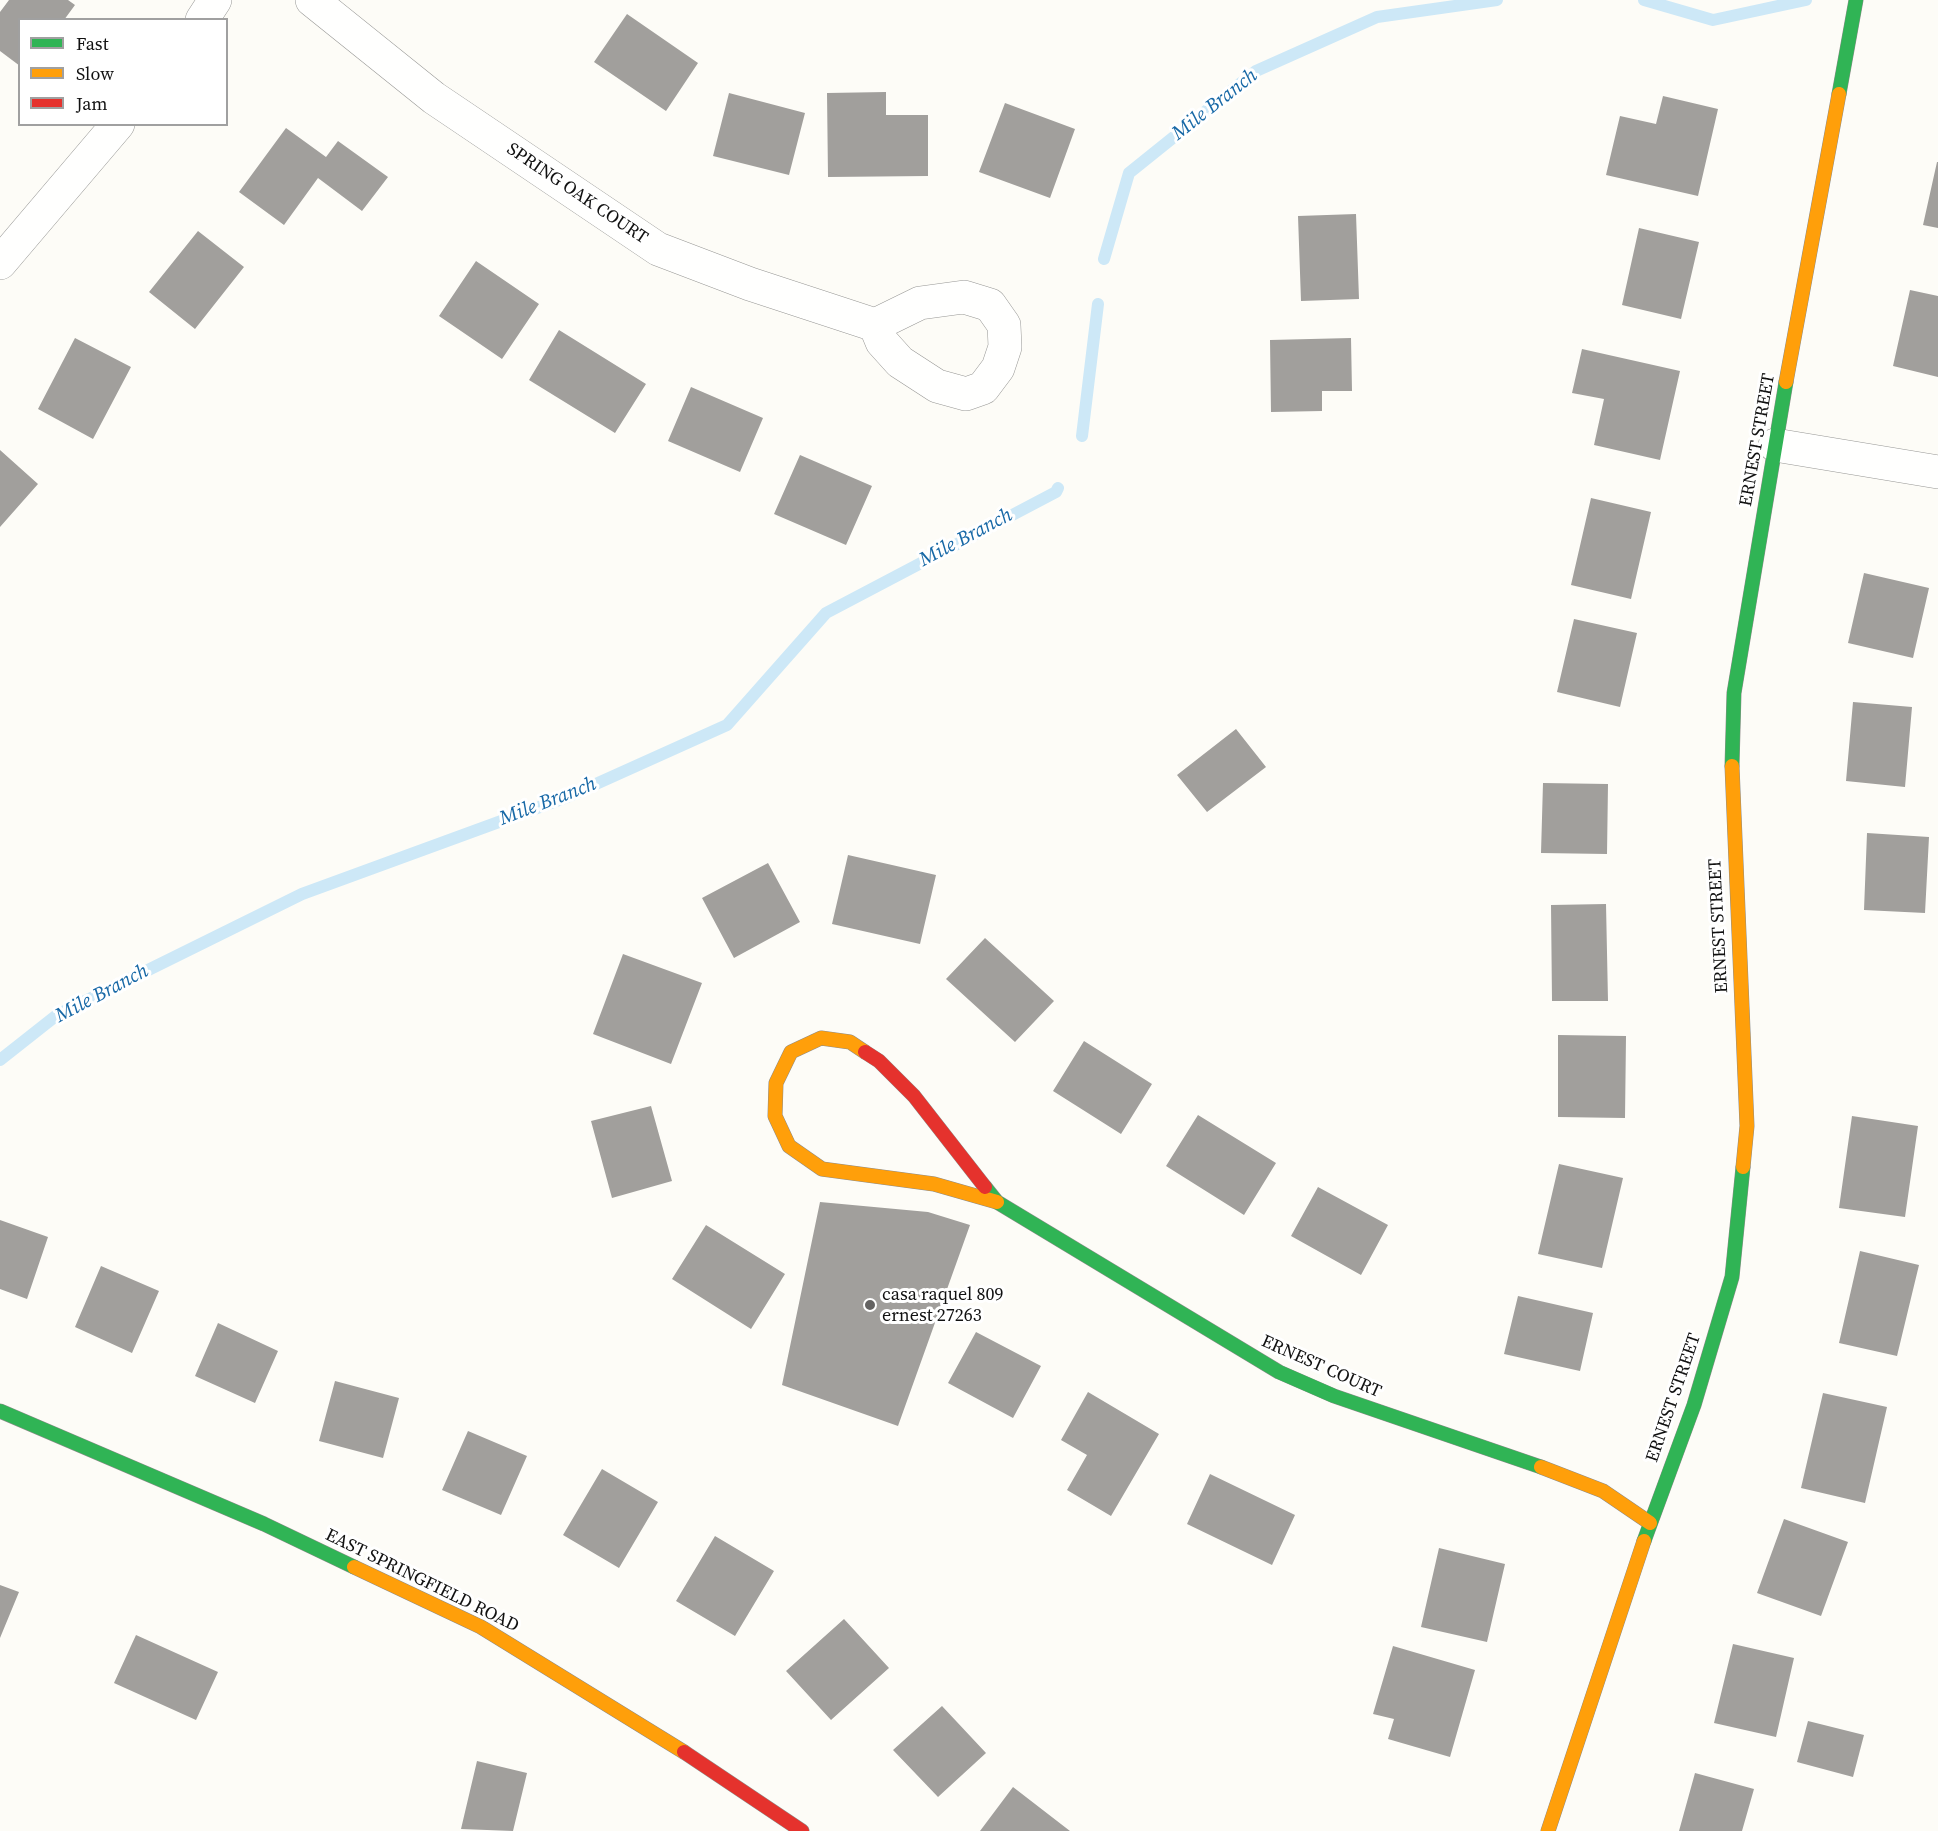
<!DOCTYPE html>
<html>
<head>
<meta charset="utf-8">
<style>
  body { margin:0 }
  #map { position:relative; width:1938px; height:1831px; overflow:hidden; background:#fdfcf7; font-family:"Source Serif 4",serif }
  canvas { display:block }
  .legend { position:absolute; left:18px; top:18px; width:210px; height:108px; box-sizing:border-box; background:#fff; border:2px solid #a0a0a0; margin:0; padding:8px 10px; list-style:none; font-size:18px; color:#111 }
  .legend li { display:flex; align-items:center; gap:12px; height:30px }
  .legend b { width:30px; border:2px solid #a0a0a0 }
</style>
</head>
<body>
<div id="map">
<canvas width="1938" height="1831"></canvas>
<ul class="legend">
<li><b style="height:8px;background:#30b455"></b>Fast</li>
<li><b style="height:8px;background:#ff9f0a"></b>Slow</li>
<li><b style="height:8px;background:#e5322d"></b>Jam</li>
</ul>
</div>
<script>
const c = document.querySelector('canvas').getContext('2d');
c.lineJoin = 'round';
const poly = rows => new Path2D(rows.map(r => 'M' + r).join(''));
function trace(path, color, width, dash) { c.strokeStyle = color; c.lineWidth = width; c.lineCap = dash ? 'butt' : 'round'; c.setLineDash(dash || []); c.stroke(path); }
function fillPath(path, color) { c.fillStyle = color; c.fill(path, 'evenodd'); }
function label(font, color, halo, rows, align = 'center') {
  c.font = font + ' "Source Serif 4",serif'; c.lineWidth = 6; c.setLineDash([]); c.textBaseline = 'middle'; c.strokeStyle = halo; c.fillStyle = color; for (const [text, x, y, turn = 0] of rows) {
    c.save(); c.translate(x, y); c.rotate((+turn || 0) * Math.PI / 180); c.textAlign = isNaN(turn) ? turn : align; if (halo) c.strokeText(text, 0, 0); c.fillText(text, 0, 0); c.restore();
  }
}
const stream = poly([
  [1644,0,1713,20,1806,0],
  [1104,259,1129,173,1256,71,1377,17,1497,0],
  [1082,436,1098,304],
  [0,1060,57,1015,302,894,567,797,727,725,826,613,1056,492,1058,488]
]);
const building = poly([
  [9,0,68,0,75,5,64,20,20,20,20,66,0,51,0,12],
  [627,14,698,63,666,111,594,62],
  [886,92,886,115,928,115,928,176,828,177,827,93],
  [729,93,805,113,789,175,713,156],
  [1663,96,1718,109,1698,196,1606,175,1620,116,1656,124],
  [1005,103,1075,129,1050,198,979,172],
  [286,128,326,157,338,141,388,177,362,211,318,178,284,225,239,192],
  [1937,162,1938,162,1938,228,1923,225],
  [1356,214,1359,299,1301,301,1298,216],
  [1639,228,1699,242,1681,319,1622,305],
  [198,231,244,267,195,329,149,292],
  [476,261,539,304,502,359,439,316],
  [1910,290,1938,296,1938,377,1893,366],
  [559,330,646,384,615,433,529,380],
  [75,338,131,367,93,439,38,409],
  [1351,338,1352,391,1322,391,1322,411,1271,412,1270,340],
  [1582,349,1680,371,1660,460,1594,445,1604,399,1572,393],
  [691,387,763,418,740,472,668,441],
  [0,450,38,484,0,527],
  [800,455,872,486,846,545,774,514],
  [1591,498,1651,512,1631,599,1571,585],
  [1864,573,1929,588,1913,658,1848,643],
  [1574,619,1637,633,1620,707,1557,692],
  [1853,702,1912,707,1905,787,1846,781],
  [1236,729,1266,767,1207,812,1177,775],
  [1543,783,1608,784,1607,854,1541,853],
  [1867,833,1929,837,1925,913,1864,910],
  [848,855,936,875,920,944,832,924],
  [768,863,800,922,734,958,702,898],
  [1606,904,1608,1001,1552,1001,1551,905],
  [985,938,1054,1001,1015,1042,946,979],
  [623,954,702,983,671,1064,593,1034],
  [1558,1035,1626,1036,1625,1118,1558,1117],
  [1084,1041,1152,1084,1121,1134,1053,1091],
  [651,1106,672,1181,612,1198,591,1121],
  [1198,1115,1276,1163,1244,1215,1166,1166],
  [1852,1116,1918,1126,1905,1217,1839,1208],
  [1559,1164,1623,1178,1602,1268,1538,1254],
  [1318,1187,1388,1225,1361,1275,1291,1236],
  [820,1202,928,1212,970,1225,898,1426,782,1385],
  [0,1220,48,1237,27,1299,0,1289],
  [706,1225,785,1274,751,1329,672,1279],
  [1860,1251,1919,1265,1897,1356,1839,1343],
  [101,1266,159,1291,132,1353,75,1327],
  [1518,1296,1593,1313,1580,1371,1504,1354],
  [218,1323,278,1351,255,1403,195,1376],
  [976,1332,1041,1366,1013,1418,948,1383],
  [335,1381,399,1398,383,1458,319,1441],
  [1088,1392,1159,1434,1111,1516,1067,1490,1087,1455,1061,1440],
  [1823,1393,1887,1407,1865,1503,1801,1488],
  [468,1431,527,1456,501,1515,442,1490],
  [602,1469,658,1502,619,1568,563,1535],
  [1210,1474,1295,1515,1272,1565,1187,1524],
  [1784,1519,1848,1542,1821,1616,1757,1593],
  [715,1536,774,1571,735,1636,676,1601],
  [1439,1548,1505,1564,1487,1642,1421,1627],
  [0,1585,19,1592,0,1638],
  [844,1619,889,1668,831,1720,786,1671],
  [136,1635,218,1672,196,1720,114,1683],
  [1733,1644,1794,1658,1776,1737,1714,1723],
  [1393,1646,1475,1670,1450,1757,1388,1739,1394,1719,1373,1714],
  [942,1706,986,1753,938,1797,893,1750],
  [1808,1721,1864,1735,1853,1777,1797,1762],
  [477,1761,527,1773,513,1831,461,1829],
  [1695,1773,1754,1789,1742,1831,1679,1831],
  [1013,1787,1070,1831,980,1831]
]);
const street = poly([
  [312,0,434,98,658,249,750,284,875,325,920,303,964,297,990,305,1004,325,1005,347,998,368,983,388,966,394,937,386,900,362,882,342,875,325],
  [202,20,215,0],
  [0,263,118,124],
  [1775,445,1938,472]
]);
const fast = poly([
  [1839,94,1856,0],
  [1732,766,1734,693,1786,382],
  [985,1187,997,1202,1279,1372,1334,1396,1541,1467],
  [0,1411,264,1524,354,1567],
  [1644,1541,1694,1405,1732,1277,1743,1167]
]);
const slow = poly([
  [1786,382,1839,94],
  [1732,766,1747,1126,1743,1167],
  [865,1052,850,1042,821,1038,791,1052,776,1083,775,1116,789,1146,822,1169,934,1184,997,1202],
  [1541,1467,1603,1491,1650,1523],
  [354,1567,481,1627,684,1752],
  [1548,1831,1644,1541]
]);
const jam = poly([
  [865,1052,879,1061,914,1096,985,1187],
  [684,1752,802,1831]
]);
const markers = [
  [870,1305,6,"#646362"]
];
const streetNames = [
  ["SPRING OAK COURT",577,194,34],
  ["ERNEST STREET",1758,440,-80],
  ["ERNEST STREET",1719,926,-93],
  ["ERNEST COURT",1321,1367,24],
  ["ERNEST STREET",1674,1398,-71],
  ["EAST SPRINGFIELD ROAD",422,1581,26]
];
const poiNames = [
  ["casa raquel 809",882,1295],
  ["ernest 27263",882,1316]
];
const waterNames = [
  ["Mile Branch",1215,105,-38],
  ["Mile Branch",966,538,-28],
  ["Mile Branch",548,802,-21],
  ["Mile Branch",102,994,-28]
];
trace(stream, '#cde8f7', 12);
fillPath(building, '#a19f9c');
trace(street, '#979795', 34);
trace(fast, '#8e8d8b', 15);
trace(slow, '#8e8d8b', 15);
trace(jam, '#8e8d8b', 15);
trace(street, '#fffffe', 33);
trace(fast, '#30b455', 14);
trace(slow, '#ff9f0a', 14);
trace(jam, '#e5322d', 14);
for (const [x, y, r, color] of markers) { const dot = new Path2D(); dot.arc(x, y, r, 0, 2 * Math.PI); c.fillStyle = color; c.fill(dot); trace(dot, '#fff', 2); }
label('18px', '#111', '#fff', streetNames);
label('18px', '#111', '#fff', poiNames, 'left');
label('italic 20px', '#1768a6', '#fff', waterNames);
</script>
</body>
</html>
